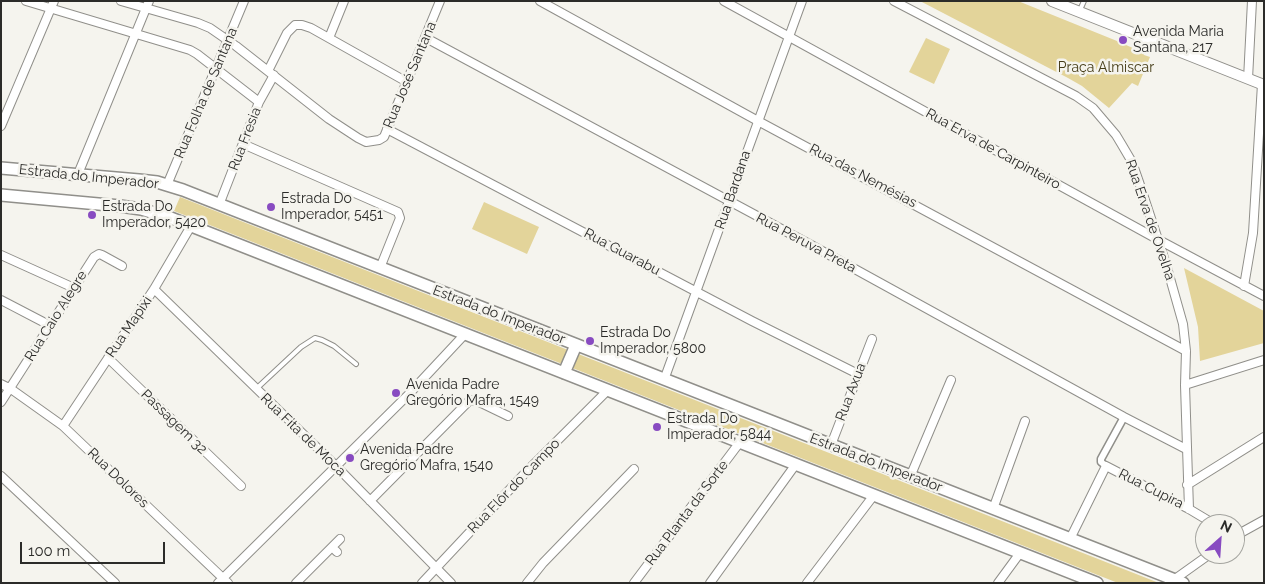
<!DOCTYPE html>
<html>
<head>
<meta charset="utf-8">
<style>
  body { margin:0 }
  #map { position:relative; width:1265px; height:584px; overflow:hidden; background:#f5f4ee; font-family:Raleway,sans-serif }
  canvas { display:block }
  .frame { position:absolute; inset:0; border:2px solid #2b2b29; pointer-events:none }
  .north { position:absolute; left:1195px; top:514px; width:50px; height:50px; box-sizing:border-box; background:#f5f4ee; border:1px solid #a4a49f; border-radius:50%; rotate:26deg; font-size:14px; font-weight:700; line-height:20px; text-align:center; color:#2b2b29 }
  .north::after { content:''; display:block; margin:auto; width:18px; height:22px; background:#884bc1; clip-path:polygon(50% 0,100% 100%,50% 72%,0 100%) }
  .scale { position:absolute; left:20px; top:542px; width:145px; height:22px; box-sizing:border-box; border:2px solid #2b2b29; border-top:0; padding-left:6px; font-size:15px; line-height:18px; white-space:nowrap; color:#2b2b29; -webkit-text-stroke:4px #f5f4ee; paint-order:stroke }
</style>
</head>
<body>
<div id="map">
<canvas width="1265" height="584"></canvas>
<div class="frame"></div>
<div class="north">N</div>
<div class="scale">100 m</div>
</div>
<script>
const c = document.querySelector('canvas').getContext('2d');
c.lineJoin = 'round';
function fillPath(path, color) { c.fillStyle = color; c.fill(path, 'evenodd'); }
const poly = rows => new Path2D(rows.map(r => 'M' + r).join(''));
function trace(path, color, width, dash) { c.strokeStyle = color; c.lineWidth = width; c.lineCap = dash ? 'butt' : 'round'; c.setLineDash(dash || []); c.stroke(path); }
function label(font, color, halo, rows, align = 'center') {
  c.font = font + ' Raleway,sans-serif'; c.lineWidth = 5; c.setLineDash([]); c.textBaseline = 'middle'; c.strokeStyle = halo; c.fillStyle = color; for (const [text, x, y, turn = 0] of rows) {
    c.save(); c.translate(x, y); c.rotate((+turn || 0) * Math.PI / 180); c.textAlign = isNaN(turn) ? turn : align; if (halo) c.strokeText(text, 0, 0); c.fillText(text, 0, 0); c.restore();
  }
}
const green = poly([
  [920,1,1018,1,1117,41,1144,53,1144,55,1150,57,1138,86,1132,83,1109,108,1082,86,1068,78],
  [926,38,950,49,934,84,909,72],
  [180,197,1159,583,1118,583,174,211],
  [484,202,539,227,527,254,472,229],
  [1184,268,1264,311,1264,343,1200,361,1198,327]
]);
const service = poly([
  [1080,10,1084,1],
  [256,389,301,347,315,338,322,340,334,346,356,364]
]);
const pedestrian = poly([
  [1106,466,1101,462,1101,459,1124,417]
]);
const minor = poly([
  [26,1,190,50,197,54,259,102],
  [121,1,198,23,210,28,236,46,329,119,358,138,366,142,379,140,384,137,440,1],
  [540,1,758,121,1186,351],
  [724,1,1157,239,1264,296],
  [894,1,1076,96,1093,108,1116,135,1122,145,1132,162,1139,182,1166,264,1183,324,1186,351,1185,385,1189,509],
  [329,38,344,1],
  [426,38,813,246,1124,417,1186,449],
  [268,71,287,33,295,25,302,25,311,28,407,82],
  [1248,79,1252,1],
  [1,126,54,1],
  [387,129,752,321,858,374],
  [243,144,398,212,400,218,380,268],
  [78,174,149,1],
  [167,185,244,1],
  [219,205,259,102,274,75],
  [1,255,74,288],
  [1244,286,1253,233,1262,84],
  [154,289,335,465,451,583],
  [1,300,49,325],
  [108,358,241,486],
  [664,380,802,1],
  [1,384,11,389,63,426,228,583],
  [1185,385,1264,360],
  [1,402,94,257,99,254,102,255,122,266],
  [63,426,154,289,191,226],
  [831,445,872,339],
  [1,476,115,583],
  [910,477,951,380],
  [1187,485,1264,437],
  [370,501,470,400,479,402,508,416],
  [993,509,1025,421],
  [1235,536,1264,520],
  [1070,539,1106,466,1189,509,1214,524],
  [332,547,340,539],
  [1175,579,1210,554],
  [218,583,408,395,465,334],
  [296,583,332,547,337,552],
  [422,583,528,470,608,390],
  [527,583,543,563,634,469],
  [634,583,740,442],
  [710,583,796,464],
  [807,583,874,495],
  [998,583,1020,553]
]);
const tertiary = poly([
  [1052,1,1264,85]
]);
const secondary = poly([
  [1,168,139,180,157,182,183,190,1183,583],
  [1,195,120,206,141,209,171,218,1097,583],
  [564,373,576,345]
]);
const markers = [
  [1123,40,5,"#884bc1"],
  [271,207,5,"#884bc1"],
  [92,215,5,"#884bc1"],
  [590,341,5,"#884bc1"],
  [396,393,5,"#884bc1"],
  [657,427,5,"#884bc1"],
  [350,458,5,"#884bc1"]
];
const poiNames = [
  ["Avenida Maria",1133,32],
  ["Santana, 217",1133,48],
  ["Estrada Do",281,199],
  ["Imperador, 5451",281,215],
  ["Estrada Do",102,207],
  ["Imperador, 5420",102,223],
  ["Estrada Do",600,333],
  ["Imperador, 5800",600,349],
  ["Avenida Padre",406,385],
  ["Gregório Mafra, 1549",406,401],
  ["Estrada Do",667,419],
  ["Imperador, 5844",667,435],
  ["Avenida Padre",360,450],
  ["Gregório Mafra, 1540",360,466]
];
const parkNames = [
  ["Praça Almiscar",1106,68]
];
const streetNames = [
  ["Rua José Santana",410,75,-67],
  ["Rua Folha de Santana",206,93,-67],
  ["Rua Fresia",245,139,-69],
  ["Rua Erva de Carpinteiro",993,149,29],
  ["Rua das Nemésias",863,176,28],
  ["Estrada do Imperador",89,177,6],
  ["Rua Bardana",733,190,-71],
  ["Rua Erva de Ovelha",1150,220,71],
  ["Rua Peruva Preta",806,243,28],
  ["Rua Guarabu",622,252,28],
  ["Estrada do Imperador",499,315,21],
  ["Rua Caio Alegre",56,316,-58],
  ["Rua Mapixi",129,327,-56],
  ["Rua Axua",851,392,-69],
  ["Passagem 32",174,422,44],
  ["Rua Fita de Moca",303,435,44],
  ["Estrada do Imperador",876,463,21],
  ["Rua Dolores",118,478,44],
  ["Rua Flôr do Campo",514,486,-46],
  ["Rua Cupira",1151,489,27],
  ["Rua Planta da Sorte",687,513,-53]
];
fillPath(green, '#e3d49a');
trace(service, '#908f8a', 6);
trace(pedestrian, '#908f8a', 9);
trace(minor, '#908f8a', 10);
trace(tertiary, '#908f8a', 12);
trace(secondary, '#908f8a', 14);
trace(service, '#fff', 4);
trace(pedestrian, '#fff', 6);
trace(minor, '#fff', 8);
trace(tertiary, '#fff', 10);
trace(secondary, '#fff', 11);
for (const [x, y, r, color] of markers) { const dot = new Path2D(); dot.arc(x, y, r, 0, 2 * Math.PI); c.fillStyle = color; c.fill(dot); trace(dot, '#f5f4ee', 2); }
label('14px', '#2b2b29', '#f5f4ee', poiNames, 'left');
label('14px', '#463d18', '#f5f4ee', parkNames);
label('14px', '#2b2b29', '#f5f4ee', streetNames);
</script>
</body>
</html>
